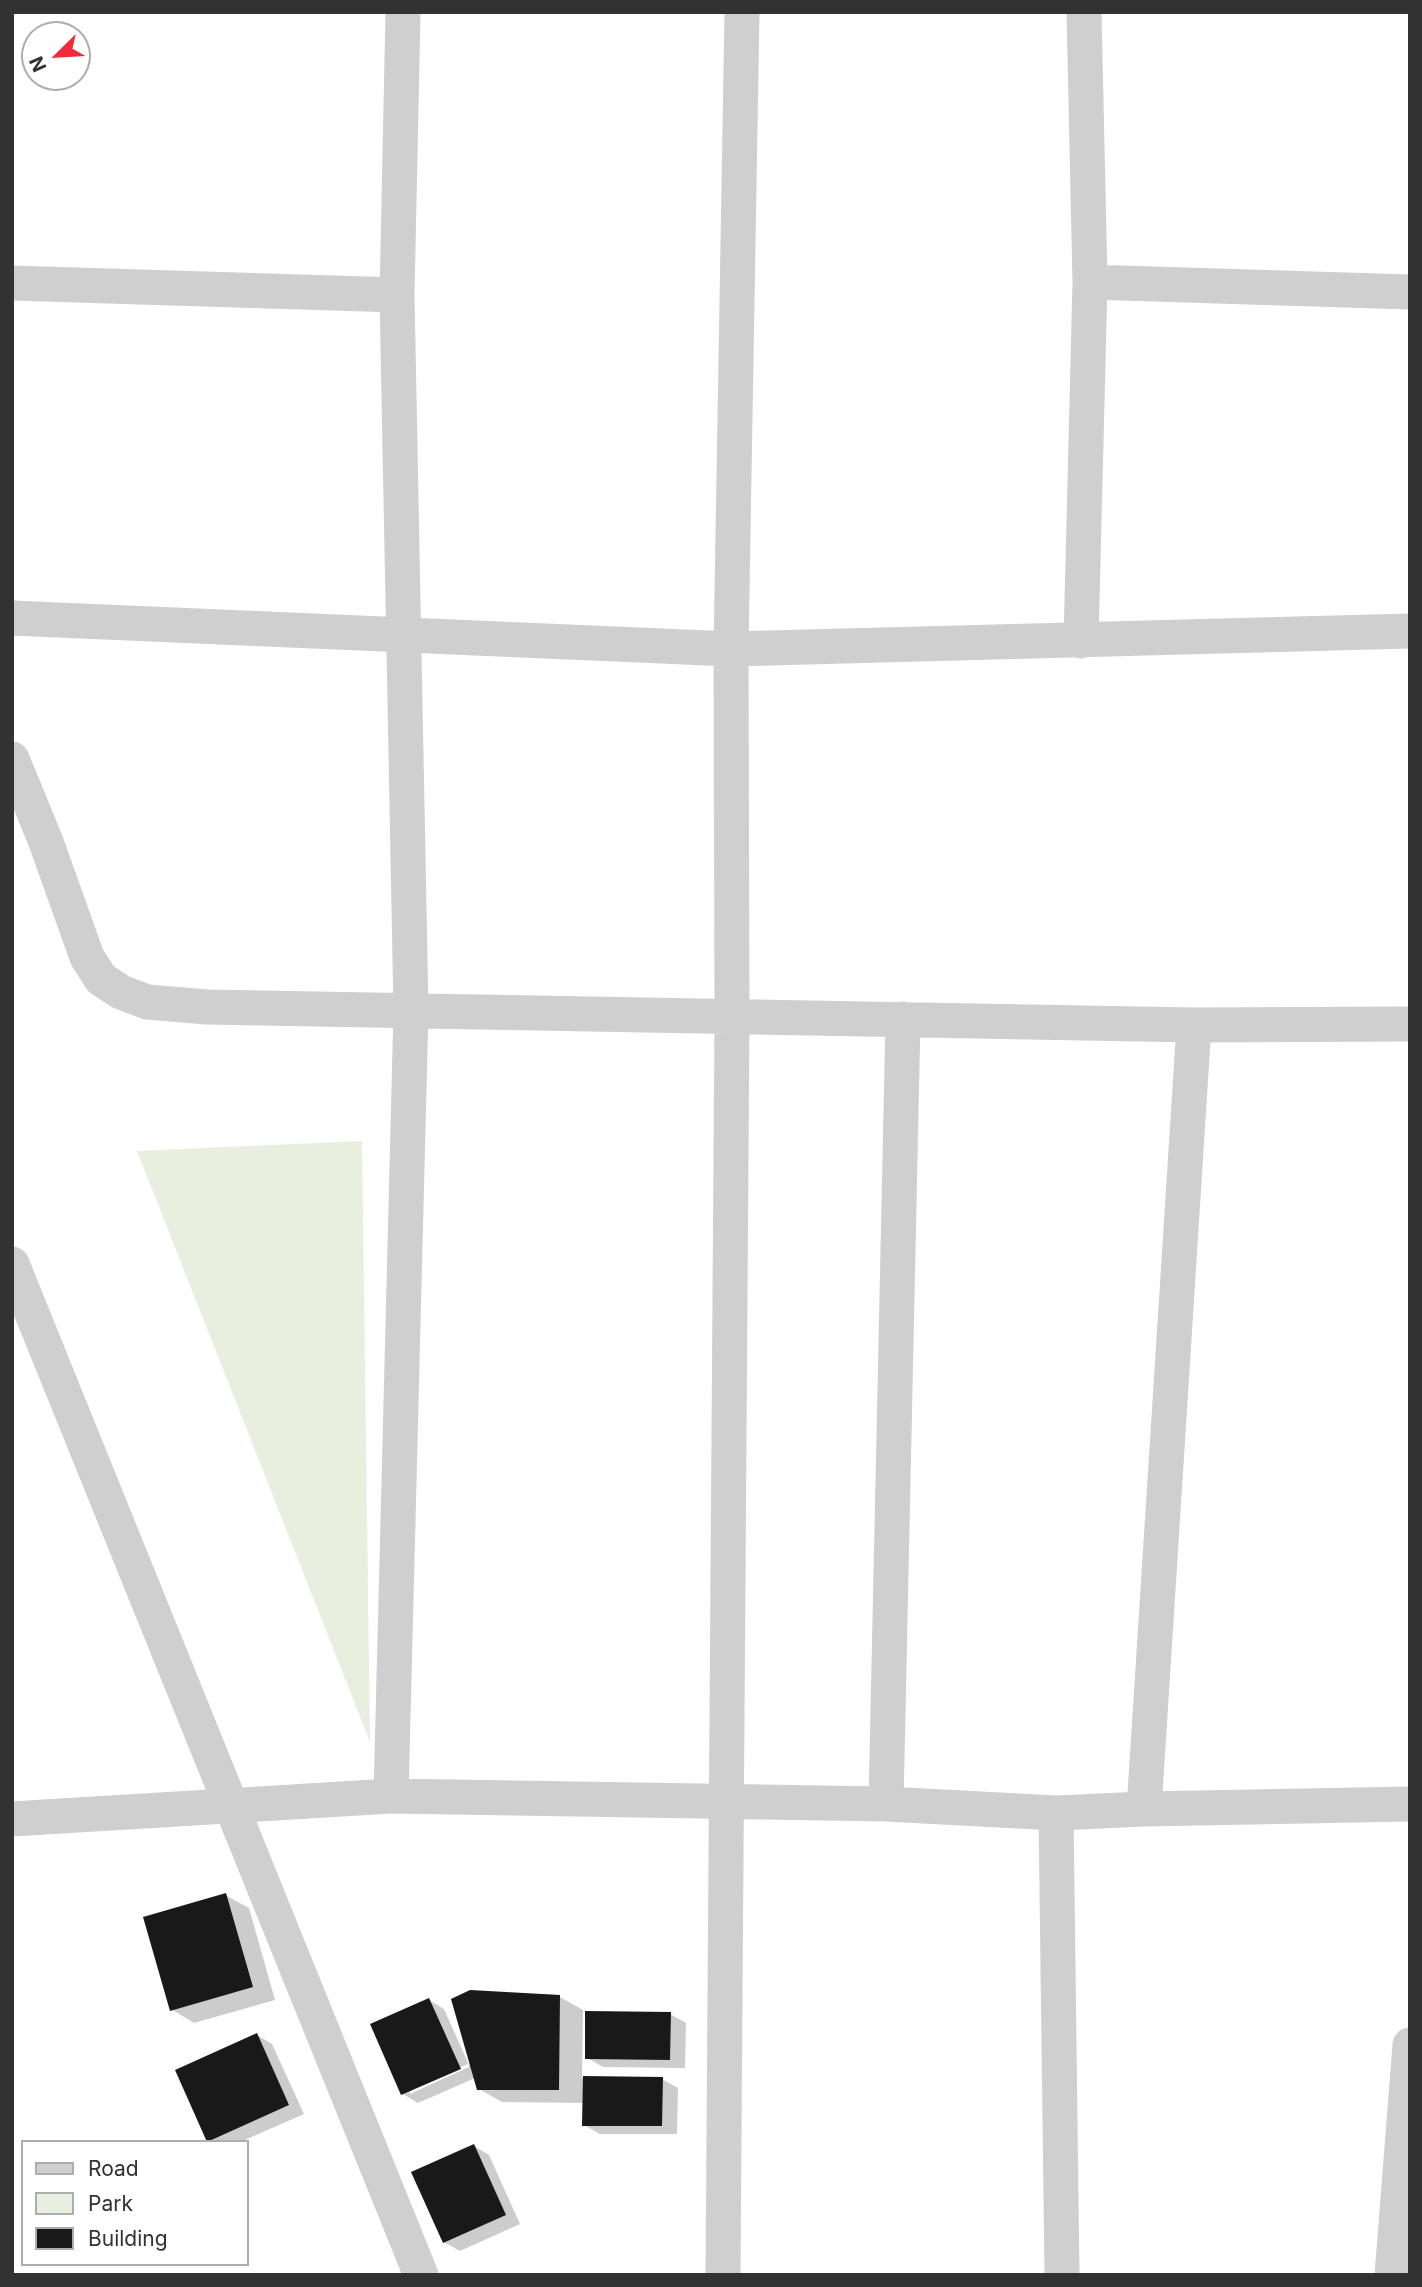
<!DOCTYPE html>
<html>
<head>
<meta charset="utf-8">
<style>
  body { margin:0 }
  #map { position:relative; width:1422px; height:2287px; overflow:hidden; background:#fff; font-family:Inter,sans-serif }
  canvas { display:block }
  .frame { position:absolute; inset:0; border:14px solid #323232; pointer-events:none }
  .legend { position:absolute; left:21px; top:2140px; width:228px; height:126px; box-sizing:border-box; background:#fff; border:2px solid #adadad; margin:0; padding:9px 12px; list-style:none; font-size:21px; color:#323232 }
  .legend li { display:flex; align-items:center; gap:14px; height:35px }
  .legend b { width:35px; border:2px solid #adadad }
  .north { position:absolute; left:21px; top:21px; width:70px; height:70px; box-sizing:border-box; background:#fff; border:2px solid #adadad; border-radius:50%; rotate:246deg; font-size:19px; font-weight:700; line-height:28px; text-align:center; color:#323232 }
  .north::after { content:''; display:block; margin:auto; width:24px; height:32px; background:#f22a39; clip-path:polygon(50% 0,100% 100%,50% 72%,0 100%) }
</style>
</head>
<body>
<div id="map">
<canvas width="1422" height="2287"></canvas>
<div class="frame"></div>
<ul class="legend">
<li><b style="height:9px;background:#cfcfcf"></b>Road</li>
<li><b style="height:19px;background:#e8efdf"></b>Park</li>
<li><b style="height:19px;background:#191919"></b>Building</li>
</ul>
<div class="north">N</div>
</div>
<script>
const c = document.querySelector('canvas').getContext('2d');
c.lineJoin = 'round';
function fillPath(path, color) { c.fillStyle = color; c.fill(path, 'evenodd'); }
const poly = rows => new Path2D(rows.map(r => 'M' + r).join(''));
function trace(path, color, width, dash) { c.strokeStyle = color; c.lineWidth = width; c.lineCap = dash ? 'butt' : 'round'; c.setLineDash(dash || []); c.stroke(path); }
const green = poly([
  [362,1141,370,1742,137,1151]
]);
const shadow = poly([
  [225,1895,249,1908,275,2000,194,2023,171,2009],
  [470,1992,560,1997,583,2010,582,2078,662,2079,678,2088,677,2134,600,2134,584,2125,584,2103,502,2102,479,2089,475,2078,418,2103,403,2094,372,2025,429,2000,444,2009,469,2065,472,2064],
  [468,2064,469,2067,410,2094,410,2090],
  [670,2014,686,2023,685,2068,603,2067,587,2058],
  [257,2035,272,2044,304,2114,240,2142,210,2142,208,2140],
  [474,2146,489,2155,520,2224,460,2251,444,2242]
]);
const building = poly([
  [226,1893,253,1987,170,2011,143,1917],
  [470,1990,560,1995,559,2090,477,2090,451,1999],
  [429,1998,461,2069,401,2095,370,2024],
  [585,2011,671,2012,670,2060,585,2059],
  [257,2033,289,2105,207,2142,175,2070],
  [583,2076,663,2077,662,2126,582,2126],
  [474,2144,506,2215,443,2243,411,2172]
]);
const minor = poly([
  [1090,282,1410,292],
  [12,283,397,295],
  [12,618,731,649,1410,631],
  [1081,641,1090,282,1084,12],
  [12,759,46,842,87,957,101,979,121,992,147,1002,207,1007,1194,1025,1410,1024],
  [12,1264,421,2275],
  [391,1796,411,1010,397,295,403,12],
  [886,1804,903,1019],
  [1144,1809,1194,1025],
  [1056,1813,1062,2275],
  [12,1819,391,1796,886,1804,1056,1813,1144,1809,1410,1804],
  [723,2275,732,1016,731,649,742,12],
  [1392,2275,1410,2045]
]);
fillPath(green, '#e8efdf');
fillPath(shadow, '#0003');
fillPath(building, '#191919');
trace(minor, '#cfcfcf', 35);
</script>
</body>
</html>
